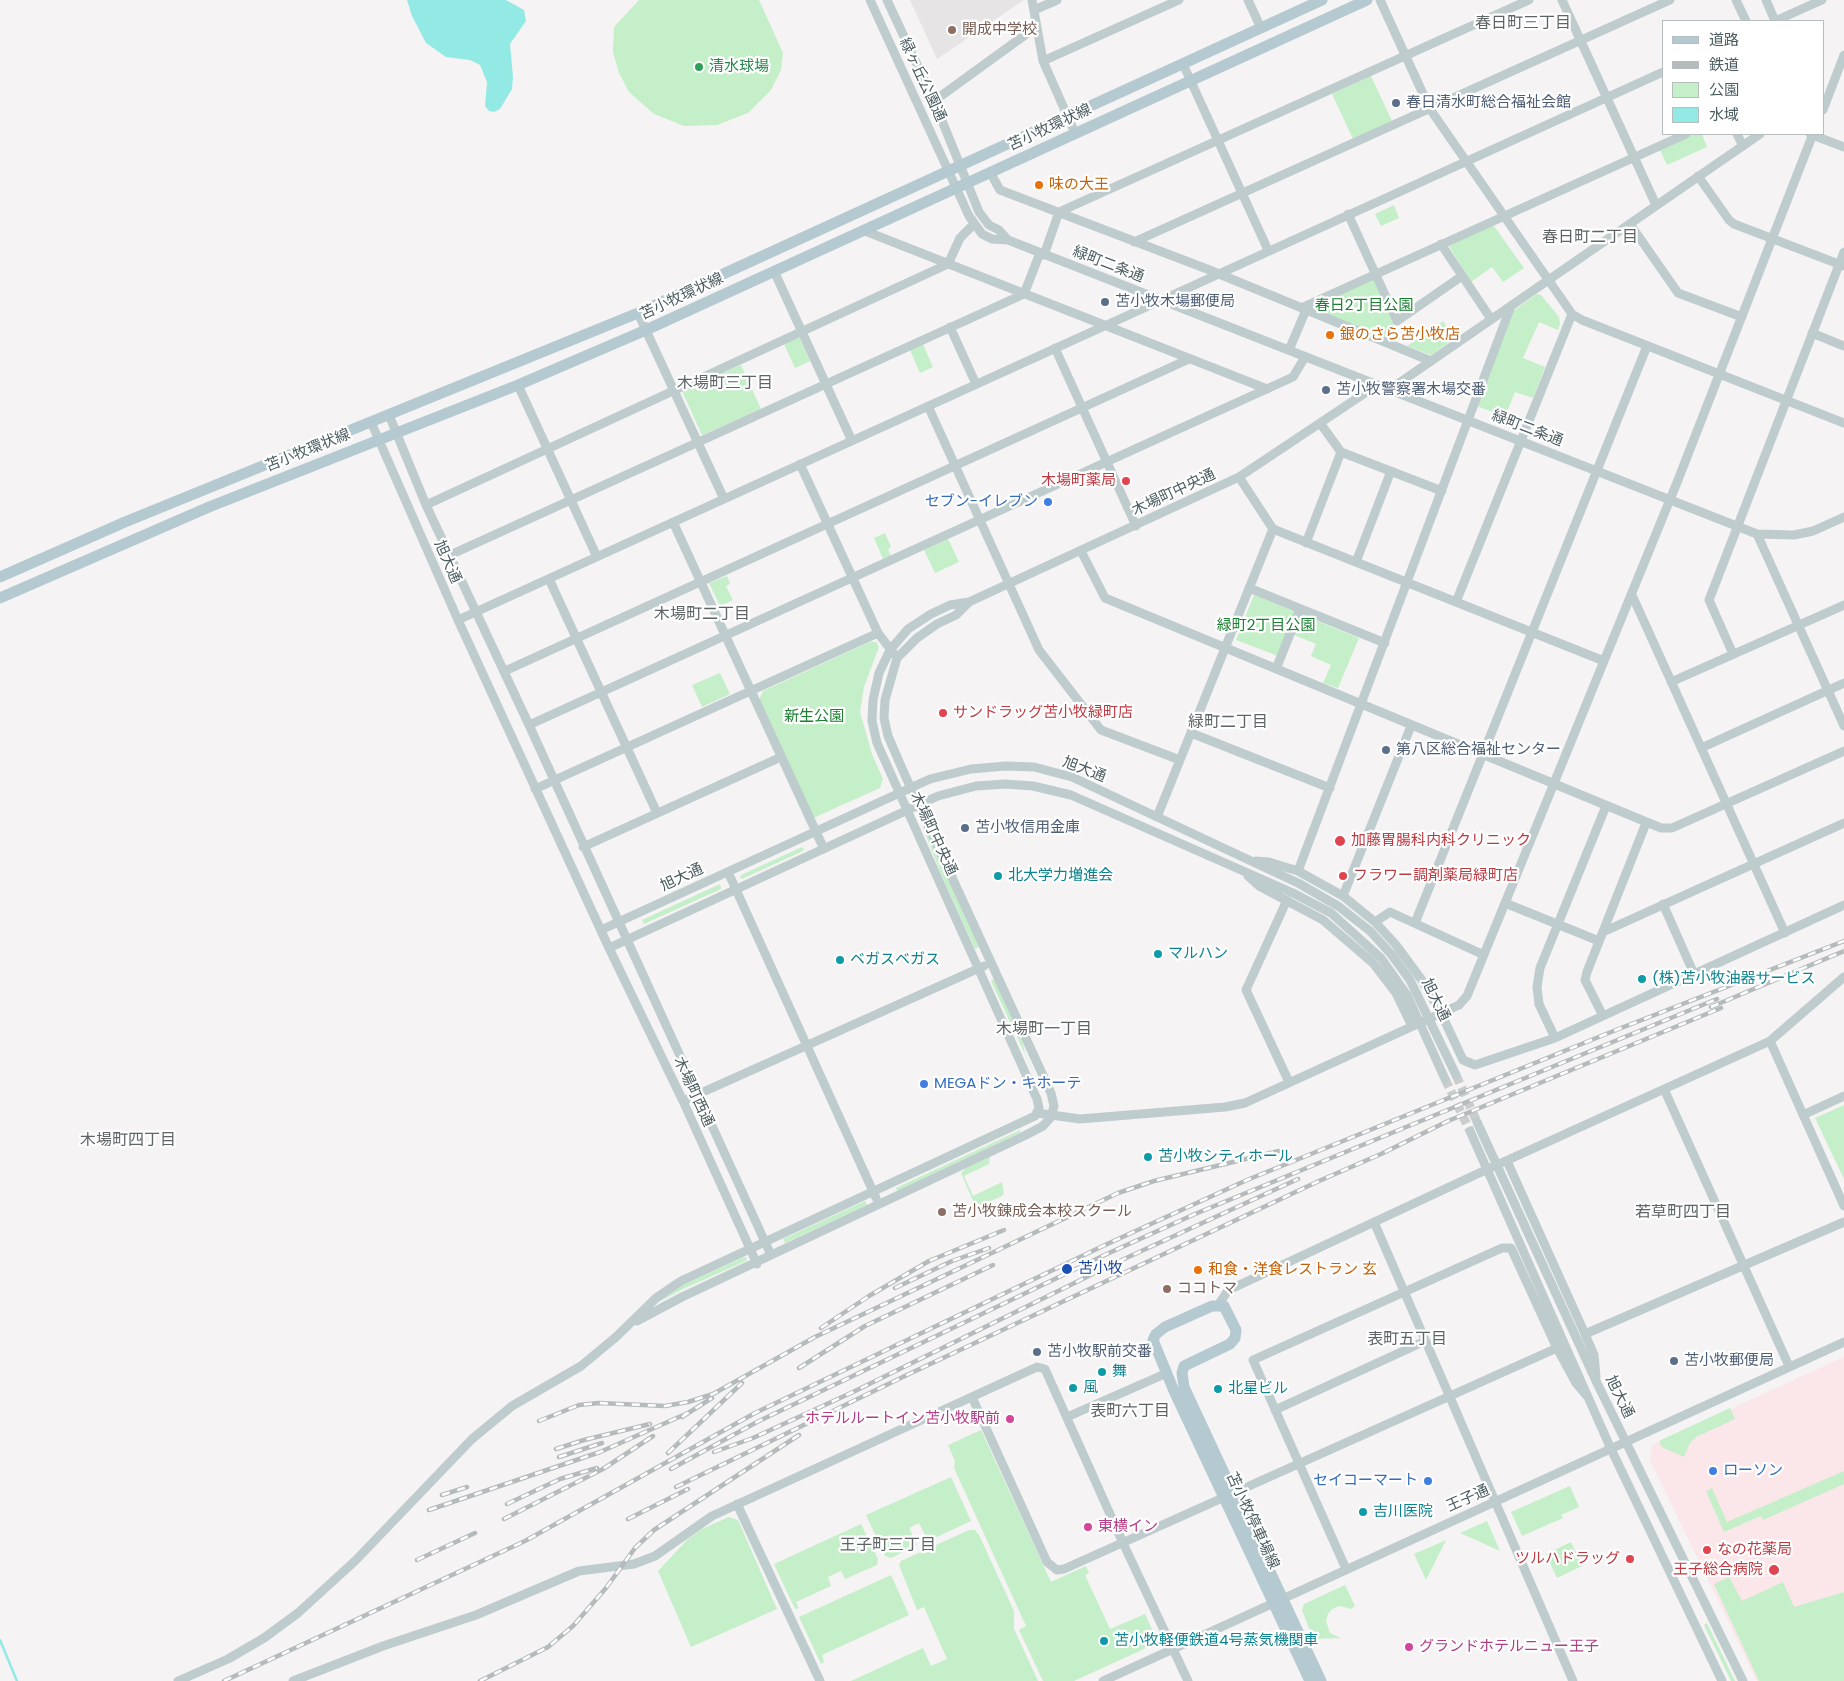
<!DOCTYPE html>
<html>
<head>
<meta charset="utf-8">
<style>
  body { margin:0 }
  #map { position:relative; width:1844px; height:1681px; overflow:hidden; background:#f5f3f3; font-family:Poppins,"Noto Sans JP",sans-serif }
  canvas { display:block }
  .legend { position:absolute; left:1662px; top:20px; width:162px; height:115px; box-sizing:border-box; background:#fff; border:1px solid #b7bebf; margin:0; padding:6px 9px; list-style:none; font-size:15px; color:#4b5c60 }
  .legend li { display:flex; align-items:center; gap:10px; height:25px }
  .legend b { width:25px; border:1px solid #b7bebf }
</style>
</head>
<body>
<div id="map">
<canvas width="1844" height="1681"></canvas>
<ul class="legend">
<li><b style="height:6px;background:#b4cad0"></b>道路</li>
<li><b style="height:6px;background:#b5babc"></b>鉄道</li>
<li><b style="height:14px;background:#c4efc9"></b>公園</li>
<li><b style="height:14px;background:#93eae4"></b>水域</li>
</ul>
</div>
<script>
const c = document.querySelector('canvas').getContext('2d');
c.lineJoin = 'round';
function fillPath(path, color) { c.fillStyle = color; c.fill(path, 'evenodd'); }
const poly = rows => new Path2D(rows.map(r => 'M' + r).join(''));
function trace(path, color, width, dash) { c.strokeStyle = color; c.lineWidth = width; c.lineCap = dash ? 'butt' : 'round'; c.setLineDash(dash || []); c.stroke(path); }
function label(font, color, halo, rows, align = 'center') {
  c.font = font + ' Poppins,"Noto Sans JP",sans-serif'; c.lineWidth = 4.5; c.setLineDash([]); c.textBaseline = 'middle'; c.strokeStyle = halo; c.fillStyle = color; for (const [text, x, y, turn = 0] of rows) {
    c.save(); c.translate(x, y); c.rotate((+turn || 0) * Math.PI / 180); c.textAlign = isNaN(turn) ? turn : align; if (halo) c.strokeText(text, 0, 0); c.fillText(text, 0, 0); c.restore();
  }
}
const education = poly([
  [910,0,1024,0,937,59]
]);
const medical = poly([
  [1844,1357,1844,1681,1757,1681,1650,1460,1652,1445]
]);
const green = poly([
  [639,0,759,0,783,53,781,70,771,90,748,113,717,125,684,126,654,114,629,92,619,73,613,52,614,27],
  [1371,76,1392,121,1353,139,1332,94],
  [1691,134,1702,134,1707,147,1667,165,1659,148],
  [1394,205,1399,218,1381,226,1375,214],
  [1490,225,1494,226,1524,268,1503,282,1492,267,1471,282,1449,246],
  [1375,278,1395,320,1388,339,1316,310,1316,305],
  [1537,294,1541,295,1559,317,1560,324,1558,330,1539,322,1523,358,1545,367,1533,398,1515,392,1505,417,1477,406,1513,311],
  [1443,321,1455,338,1431,355,1407,346],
  [799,337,810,361,795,368,784,344],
  [923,344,933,367,920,373,910,350],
  [741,365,761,409,702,435,682,391],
  [885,533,891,547,888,549,891,556,883,559,874,538],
  [948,539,959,562,935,573,924,550],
  [727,576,730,584,726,586,733,600,720,606,709,583],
  [1254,595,1296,612,1278,656,1236,640],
  [1302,615,1359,638,1338,688,1323,683,1331,665,1311,656,1316,644,1294,635],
  [870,642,876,642,879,647,864,687,860,712,872,754,883,779,880,788,811,819,758,702,763,691],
  [720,673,730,694,702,707,692,685],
  [925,827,979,947,975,949,942,876,923,828],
  [802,847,804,849,803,851,742,879,740,878,741,875],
  [720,884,721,889,644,924,642,920],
  [994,979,1023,1044,1025,1053,1043,1093,991,981],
  [1844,1105,1844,1179,1815,1118],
  [1020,1130,1021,1132,940,1171,897,1191,896,1188],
  [990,1157,989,1164,964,1176,973,1196,1002,1182,1004,1193,1002,1196,982,1205,973,1201,961,1173,967,1167],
  [865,1201,867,1205,785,1243,783,1239],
  [744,1257,747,1258,746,1261,683,1289,655,1304,681,1286],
  [1730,1408,1735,1419,1696,1437,1690,1443,1684,1457,1662,1447,1659,1441],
  [981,1430,1051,1582,1086,1566,1089,1573,1085,1575,1110,1629,1145,1614,1157,1640,1155,1644,1074,1681,1043,1681,1019,1630,1026,1626,954,1468,955,1461,948,1445],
  [1844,1471,1844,1484,1763,1520,1761,1516,1724,1532,1706,1491,1712,1488,1727,1522],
  [951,1477,971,1521,928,1541,919,1523,909,1528,917,1545,891,1558,885,1556,866,1515],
  [1570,1486,1579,1507,1561,1515,1563,1518,1522,1536,1511,1512],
  [729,1517,738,1520,777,1609,691,1647,658,1571,688,1539,702,1529],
  [1487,1521,1500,1551,1460,1533],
  [861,1524,878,1559,877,1565,845,1579,841,1571,828,1577,831,1586,796,1602,799,1608,795,1609,774,1564],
  [969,1530,975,1530,979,1535,1014,1611,1014,1629,1038,1681,851,1681,923,1648,931,1666,947,1659,924,1607,917,1610,899,1565,901,1561],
  [1446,1540,1426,1580,1414,1554],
  [1571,1542,1582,1566,1557,1578,1546,1554],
  [891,1575,909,1615,822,1655,824,1662,821,1664,799,1617],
  [1729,1577,1742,1601,1783,1582,1794,1607,1844,1592,1844,1681,1759,1681,1714,1584],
  [1345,1585,1355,1606,1351,1609,1340,1606,1332,1609,1328,1614,1326,1621,1330,1633,1341,1638,1313,1639,1302,1610,1304,1604],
  [1707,1623,1735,1681,1731,1681,1704,1625]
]);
const water = poly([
  [407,0,506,0,524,10,526,21,510,44,513,77,512,89,500,109,494,112,489,111,485,106,487,82,480,65,470,60,446,57,426,43,412,16]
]);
const stream = poly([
  [0,1640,17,1681]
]);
const minorTunnel = poly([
  [1456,1075,1477,1122],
  [1445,1079,1470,1131]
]);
const minor = poly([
  [870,0,969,216,982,234,992,239,1008,240,1161,300,1757,534,1794,535,1813,531,1844,517],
  [887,0,934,101,979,212,989,225,999,230,1008,240],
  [1032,0,1043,61,1075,133],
  [1248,0,1261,28],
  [1380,0,1430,109,1572,314,1582,320,1844,423],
  [1562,0,1656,205],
  [1736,0,1746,21],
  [1766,0,1775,21],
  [1034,10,1057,0],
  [1775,21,1822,0],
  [1043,61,1179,0],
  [1183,64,1268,250],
  [934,101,1036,27],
  [1823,110,1844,55],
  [1737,134,1743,146],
  [1810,134,1844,147],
  [990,172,1000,190,1207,269,1431,361],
  [1698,176,1729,220,1734,224,1844,266],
  [1348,214,1397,321,1462,276],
  [1630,224,1678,293,1742,317],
  [865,231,1267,389],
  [1134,242,1670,0],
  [1441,244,1491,319],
  [1044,255,1059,212,1529,0],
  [774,271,852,441],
  [1301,308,1686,134],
  [638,313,724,499],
  [950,327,976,384],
  [1812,333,1844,346],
  [1055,348,1136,526],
  [1289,350,1306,310],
  [518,385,597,557],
  [1389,390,1760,134],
  [928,406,1039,650,1101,730,1180,760],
  [389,415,426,505,529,725,771,1255],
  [371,422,458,620,609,948,938,796,976,786,1005,784,1033,786,1071,795,1293,893,1331,913,1381,958,1407,995,1445,1079],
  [1320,423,1341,452,1442,491],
  [800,464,878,633,894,654],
  [1239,477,1273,529,1604,661],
  [426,505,948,264,960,238,974,224],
  [673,522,824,849],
  [1757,534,1844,726],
  [1306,543,1341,452],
  [1081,551,1105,598,1661,828,1672,828,1844,751],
  [450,555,1024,294,1040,253],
  [1356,562,1391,471],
  [549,579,657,813],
  [1249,588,1385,643],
  [1632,595,1785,933],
  [1456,602,1572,314],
  [458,620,1663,72],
  [1733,654,1709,600,1844,252],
  [1276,669,1300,609],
  [505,671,1189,359],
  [1671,682,1844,605],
  [529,725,1293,377,1305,357],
  [1191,733,1330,788],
  [1701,748,1844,683],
  [535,789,878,633],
  [1157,817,1273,529],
  [583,847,781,757],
  [1256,861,1269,862,1298,871,1343,896,1375,922,1396,945,1421,979,1441,1013,1463,1060,1475,1065,1555,1038,1844,905],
  [1298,871,1511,306],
  [728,872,876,1198],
  [1248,876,1259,886,1323,920,1373,963,1396,993,1412,1026],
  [1343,896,1411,726],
  [1287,900,1246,990,1289,1082],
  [1505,903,1599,941],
  [1663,904,1694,974],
  [1375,922,1390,912,1484,955],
  [1415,923,1647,346],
  [601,930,930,779,971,769,1006,766,1034,767,1072,777,1298,883,1338,906,1370,931,1391,954,1410,980,1456,1075],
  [1603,932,1844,823],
  [609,948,683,1101,757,1264],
  [1603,1016,1585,980,1587,972,1646,823],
  [1555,1038,1539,1004,1537,987,1540,968,1606,806],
  [1770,1041,1844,1206],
  [1664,1089,1789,1366],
  [683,1101,984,966],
  [1037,1113,1080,1119,1225,1107,1245,1103,1459,1005,1467,996,1678,480,1813,134],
  [1803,1115,1844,1096],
  [1477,1122,1597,1383,1743,1681],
  [1470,1131,1611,1449,1722,1681],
  [1507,1161,1585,1334],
  [1374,1222,1573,1681],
  [1219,1304,1227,1292,1233,1288,1477,1174,1770,1041,1844,977],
  [637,1321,682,1297,1026,1135,1043,1126,1051,1117,1054,1106,1051,1093,904,773,888,736,884,718,885,700,897,658,917,638,937,624,956,615,969,602],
  [1596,1377,1594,1355,1585,1334,1844,1222],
  [972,1397,1047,1562,1057,1570,1064,1569,1557,1348],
  [1275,1410,1425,1341],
  [1067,1417,1167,1373],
  [737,1504,820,1681],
  [1346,1569,1253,1360,1502,1248,1511,1248,1557,1348,1576,1383,1588,1397],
  [178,1681,228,1659,264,1638,298,1613,355,1561,472,1439,512,1406,581,1366,616,1337,656,1298,681,1281,1035,1116,1039,1108,1037,1099,877,743,872,721,873,700,879,673,890,650,908,629,931,614,950,605,969,602,1239,477,1377,385],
  [293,1681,383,1646,476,1615,579,1571,634,1564,655,1556,712,1516,1037,1367,1045,1369,1123,1543,1188,1681],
  [1103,1681,1844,1342]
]);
const major = poly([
  [0,577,125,522,638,313,1322,0],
  [0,598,209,507,518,385,646,330,1367,0],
  [1310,1681,1174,1391,1153,1340,1156,1334,1165,1327,1212,1306,1224,1306,1236,1330,1235,1338,1230,1344,1184,1366,1182,1373,1184,1387,1321,1681]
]);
const rail = poly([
  [1711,1007,1844,951],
  [895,1288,952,1261,989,1248],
  [821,1328,869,1296,929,1261,1004,1230],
  [799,1368,865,1326,993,1265],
  [682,1417,712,1398],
  [539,1421,579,1405,599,1403,665,1406,688,1402,713,1394,815,1337,1118,1193,1154,1181,1279,1151],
  [556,1449,584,1440,650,1424],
  [714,1452,753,1438,853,1392,1111,1265,1298,1179],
  [668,1453,742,1383],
  [559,1457,602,1443],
  [671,1469,757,1422,1109,1253,1195,1214,1717,999],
  [676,1487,909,1374,1319,1181,1381,1154,1448,1121,1721,1008],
  [442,1495,467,1487],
  [507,1504,560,1479,597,1468],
  [429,1510,600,1452,688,1413],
  [504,1519,603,1469,653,1436],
  [628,1519,688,1489],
  [417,1560,475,1533],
  [224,1681,525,1541,755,1413,1105,1245,1247,1180,1616,1030,1844,941],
  [480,1681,548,1647,573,1626,606,1588,635,1548,654,1530,799,1435]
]);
const markers = [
  [952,30,5,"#8d6e63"],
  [699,67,5,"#2e9e5b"],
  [1396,103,5,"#5c6f8a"],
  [1039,185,5,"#e8710a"],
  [1105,302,5,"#5c6f8a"],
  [1330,335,5,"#e8710a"],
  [1326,390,5,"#5c6f8a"],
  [1126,481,5,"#e0444e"],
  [1048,502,5,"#3f7fe0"],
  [943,713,5,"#e0444e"],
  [1386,750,5,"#5c6f8a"],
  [965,828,5,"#5c6f8a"],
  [1340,841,6,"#e0444e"],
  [998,876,5,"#0f9aa8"],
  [1343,876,5,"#e0444e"],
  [1158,954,5,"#0f9aa8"],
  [840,960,5,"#0f9aa8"],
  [1642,979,5,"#0f9aa8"],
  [924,1084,5,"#3f7fe0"],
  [1148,1157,5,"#0f9aa8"],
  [942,1212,5,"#8d6e63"],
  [1067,1269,6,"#1a4fb4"],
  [1198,1270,5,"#e8710a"],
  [1167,1289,5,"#8d6e63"],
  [1037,1352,5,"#5c6f8a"],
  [1674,1361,5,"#5c6f8a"],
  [1102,1372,5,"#0f9aa8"],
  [1073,1388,5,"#0f9aa8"],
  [1218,1389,5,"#0f9aa8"],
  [1010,1419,5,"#d1479c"],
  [1713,1471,5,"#3f7fe0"],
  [1428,1481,5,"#3f7fe0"],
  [1363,1512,5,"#0f9aa8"],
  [1088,1527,5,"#d1479c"],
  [1707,1550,5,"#e0444e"],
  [1630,1559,5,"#e0444e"],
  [1774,1570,6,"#e0444e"],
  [1104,1641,5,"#0f9aa8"],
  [1409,1647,5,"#d1479c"]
];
const educationNames = [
  ["開成中学校",962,30],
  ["苫小牧錬成会本校スクール",952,1212],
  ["ココトマ",1177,1289]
];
const leisureNames = [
  ["清水球場",709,67]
];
const streetNames = [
  ["緑ヶ丘公園通",922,80,65],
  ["苫小牧環状線",1050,128,-25],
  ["緑町二条通",1108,265,21],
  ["苫小牧環状線",682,297,-25],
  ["緑町二条通",1527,429,21],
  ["苫小牧環状線",308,451,-22],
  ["木場町中央通",1174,493,-25],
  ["旭大通",447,562,66],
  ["旭大通",1084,770,21],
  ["木場町中央通",933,834,65],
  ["旭大通",682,878,-25],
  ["旭大通",1435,1000,64],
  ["木場町西通",693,1092,65],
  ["旭大通",1619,1397,64],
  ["王子通",1468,1499,-24],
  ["苫小牧停車場線",1252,1521,65]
];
const serviceNames = [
  ["春日清水町総合福祉会館",1406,103],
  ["苫小牧木場郵便局",1115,302],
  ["苫小牧警察署木場交番",1336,390],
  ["第八区総合福祉センター",1396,750],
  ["苫小牧信用金庫",975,828],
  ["苫小牧駅前交番",1047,1352],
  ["苫小牧郵便局",1684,1361]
];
const foodNames = [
  ["味の大王",1049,185],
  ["銀のさら苫小牧店",1340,335],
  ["和食・洋食レストラン 玄",1208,1270]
];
const parkNames = [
  ["春日2丁目公園",1364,306],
  ["緑町2丁目公園",1266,626],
  ["新生公園",814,717]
];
const healthNames = [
  ["木場町薬局",1116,481,"right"],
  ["サンドラッグ苫小牧緑町店",953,713],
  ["加藤胃腸科内科クリニック",1351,841],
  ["フラワー調剤薬局緑町店",1353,876],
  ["なの花薬局",1717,1550],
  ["ツルハドラッグ",1620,1559,"right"],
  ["王子総合病院",1763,1570,"right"]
];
const shopNames = [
  ["セブン-イレブン",1038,502],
  ["MEGAドン・キホーテ",934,1084,"left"],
  ["ローソン",1723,1471,"left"],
  ["セイコーマート",1418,1481]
];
const cultureNames = [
  ["北大学力増進会",1008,876],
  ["マルハン",1168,954],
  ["ベガスベガス",850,960],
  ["(株)苫小牧油器サービス",1652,979],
  ["苫小牧シティホール",1158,1157],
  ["舞",1112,1372],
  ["風",1083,1388],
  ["北星ビル",1228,1389],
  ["吉川医院",1373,1512],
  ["苫小牧軽便鉄道4号蒸気機関車",1114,1641]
];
const transitNames = [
  ["苫小牧",1078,1269]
];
const hotelNames = [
  ["ホテルルートイン苫小牧駅前",1000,1419,"right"],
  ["東横イン",1098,1527],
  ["グランドホテルニュー王子",1419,1647]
];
const neighbourhoodNames = [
  ["春日町三丁目",1523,24],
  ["春日町二丁目",1590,238],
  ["木場町三丁目",725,384],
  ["木場町二丁目",702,615],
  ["緑町二丁目",1228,723],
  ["木場町一丁目",1044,1030],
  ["木場町四丁目",128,1141],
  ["若草町四丁目",1683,1213],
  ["表町五丁目",1407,1340],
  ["表町六丁目",1130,1412],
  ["王子町三丁目",888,1546]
];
fillPath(education, '#e6e4e5');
fillPath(medical, '#fbe6ea');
fillPath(green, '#c4efc9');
fillPath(water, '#93eae4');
trace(stream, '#93eae4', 2.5);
trace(minorTunnel, '#cacdce', 9, [9, 4.5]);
trace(minor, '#bfccce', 9);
trace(major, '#b4cad0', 11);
trace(rail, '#b5babc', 4.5);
trace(rail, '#fff', 2.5, [8]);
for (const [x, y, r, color] of markers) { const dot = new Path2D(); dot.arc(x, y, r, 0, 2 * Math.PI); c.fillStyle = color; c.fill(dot); trace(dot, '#fff', 2); }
label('15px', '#785e54', '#fff', educationNames, 'left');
label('15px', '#27864d', '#fff', leisureNames, 'left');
label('15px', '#4b5c60', '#fff', streetNames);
label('15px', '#4e5e75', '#fff', serviceNames, 'left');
label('15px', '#c56008', '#fff', foodNames, 'left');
label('15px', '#1b8131', '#fff', parkNames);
label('15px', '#be3a42', '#fff', healthNames, 'left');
label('15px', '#366cbe', '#fff', shopNames, 'right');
label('15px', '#0d838f', '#fff', cultureNames, 'left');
label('15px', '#164399', '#fff', transitNames, 'left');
label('15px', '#b23c85', '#fff', hotelNames, 'left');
label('16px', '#5f6567', '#fff', neighbourhoodNames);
</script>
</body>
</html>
